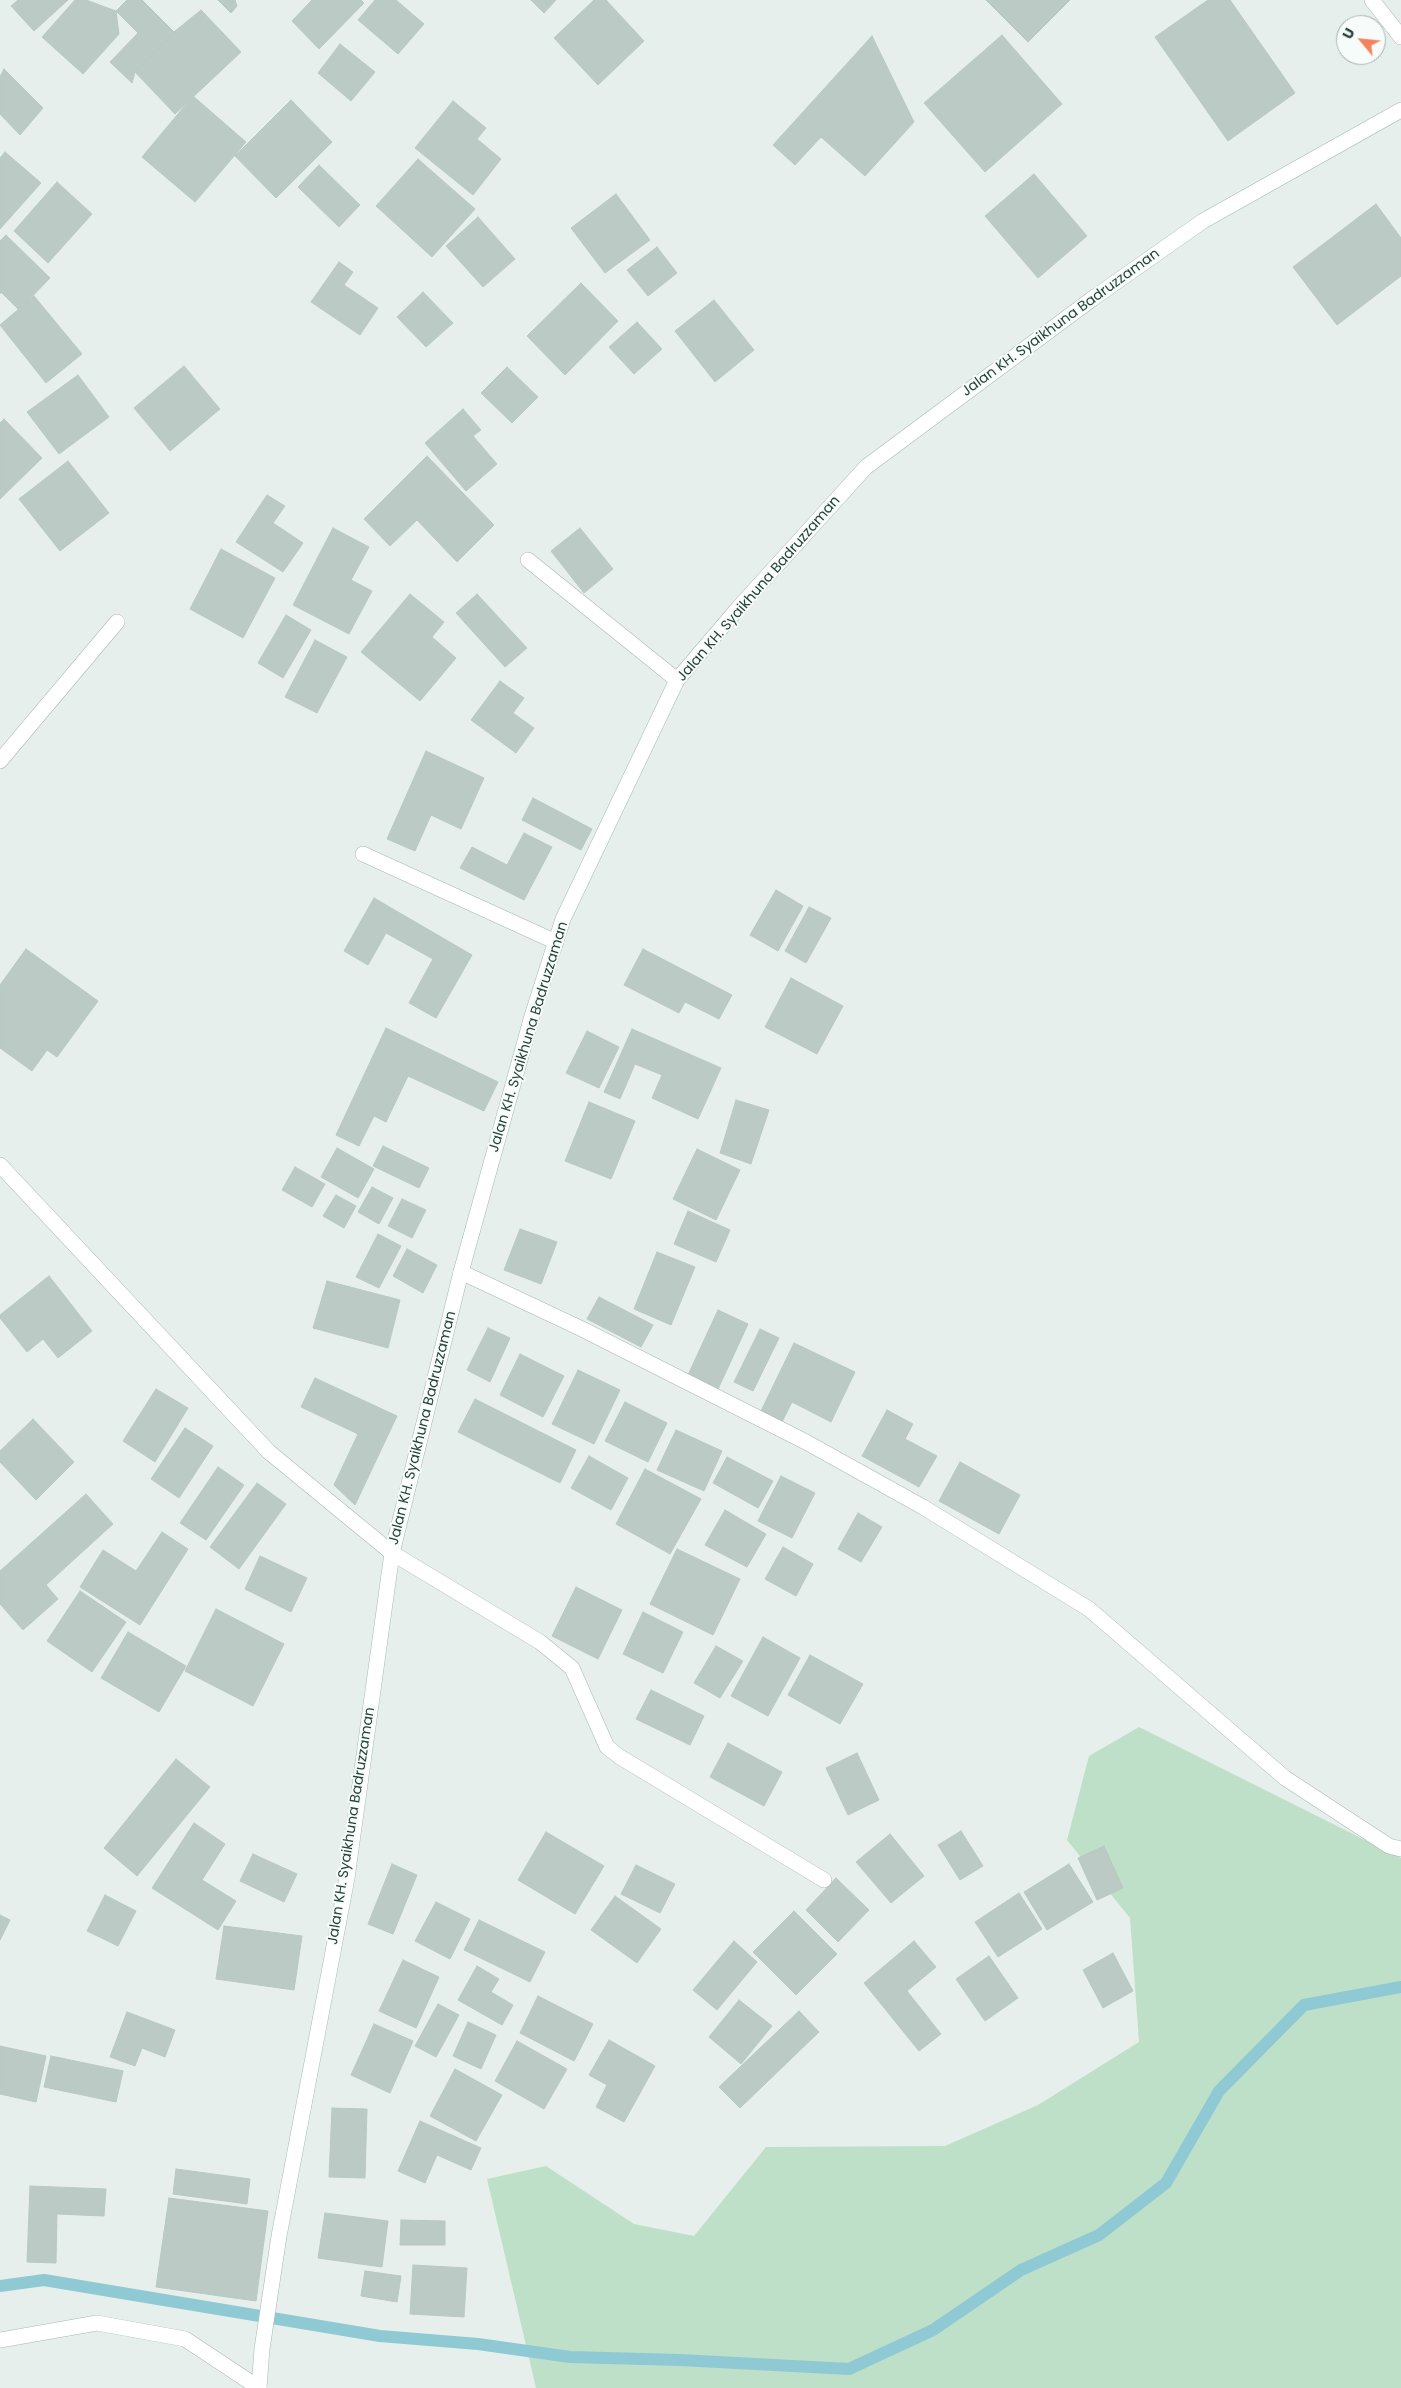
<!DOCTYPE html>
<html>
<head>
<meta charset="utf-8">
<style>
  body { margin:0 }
  #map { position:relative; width:1401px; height:2388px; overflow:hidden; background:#e6efeb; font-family:Poppins,sans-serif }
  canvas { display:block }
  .north { position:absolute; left:1336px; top:15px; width:50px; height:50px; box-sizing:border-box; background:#f7fbf9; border:1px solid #a3b1ad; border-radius:50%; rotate:298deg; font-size:14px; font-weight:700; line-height:20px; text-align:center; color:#24423a }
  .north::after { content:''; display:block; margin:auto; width:18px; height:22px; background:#f4845f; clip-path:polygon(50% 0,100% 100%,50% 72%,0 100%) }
</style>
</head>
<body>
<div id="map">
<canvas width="1401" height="2388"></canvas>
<div class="north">U</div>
</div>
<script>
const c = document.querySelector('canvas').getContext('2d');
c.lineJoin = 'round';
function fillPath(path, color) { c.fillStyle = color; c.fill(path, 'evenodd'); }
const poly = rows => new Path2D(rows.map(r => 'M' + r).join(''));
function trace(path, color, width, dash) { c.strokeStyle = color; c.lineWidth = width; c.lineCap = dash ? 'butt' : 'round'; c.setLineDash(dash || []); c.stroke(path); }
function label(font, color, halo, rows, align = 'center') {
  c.font = font + ' Poppins,sans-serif'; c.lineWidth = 4; c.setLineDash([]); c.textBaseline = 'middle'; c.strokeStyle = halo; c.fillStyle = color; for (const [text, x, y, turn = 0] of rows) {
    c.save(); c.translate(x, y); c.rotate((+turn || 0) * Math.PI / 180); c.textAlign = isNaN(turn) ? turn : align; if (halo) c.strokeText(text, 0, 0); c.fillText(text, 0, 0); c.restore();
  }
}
const green = poly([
  [1139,1727,1401,1858,1401,2388,536,2388,487,2179,546,2166,634,2224,694,2236,766,2147,945,2146,1038,2105,1139,2042,1130,1918,1067,1840,1089,1756]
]);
const stream = poly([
  [0,2286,44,2280,380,2336,478,2344,570,2357,680,2360,849,2369,933,2330,1021,2270,1099,2235,1166,2183,1219,2091,1304,2005,1401,1987]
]);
const building = poly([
  [18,0,68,0,34,31,11,6,18,0],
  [75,0,86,0,116,11,119,34,83,74,42,37,75,0],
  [127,0,142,0,174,32,135,72,132,83,110,62,138,33,116,11,127,0],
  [218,0,235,0,237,6,231,13,218,0],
  [312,0,361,0,364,3,319,49,292,21,312,0],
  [375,0,396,0,424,24,398,54,358,20,375,0],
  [531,0,556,0,544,13,531,0],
  [594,0,606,0,644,41,598,85,554,38,594,0],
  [986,0,1070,0,1028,42,986,0],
  [1208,0,1230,0,1295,93,1228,141,1155,37,1208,0],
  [201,10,241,52,175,114,135,72,174,32,201,10],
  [1002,35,1062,104,985,172,924,103,1002,35],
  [872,36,914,122,865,176,821,137,795,165,773,145,872,36],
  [340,44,375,72,351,101,318,73,340,44],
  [4,69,43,108,20,135,0,114,0,77,4,69],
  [193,96,246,142,195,202,142,157,193,96],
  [291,100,332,142,276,198,235,156,291,100],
  [453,101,486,128,477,139,501,159,473,195,415,148,453,101],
  [5,152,41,183,0,229,0,158,5,152],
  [418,159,475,209,432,257,376,206,418,159],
  [319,165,360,205,339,227,298,187,319,165],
  [1034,174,1087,236,1038,278,985,216,1034,174],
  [57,182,92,214,48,263,14,231,57,182],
  [616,194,650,240,605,273,571,228,616,194],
  [1376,204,1401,238,1401,276,1337,325,1293,267,1376,204],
  [478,217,515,259,483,287,446,246,478,217],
  [6,235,50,278,19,310,1,292,0,294,0,241,6,235],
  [657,247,677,273,648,296,627,270,657,247],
  [339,262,353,272,344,285,378,308,360,335,311,302,339,262],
  [581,283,618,321,565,375,527,336,581,283],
  [423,292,453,323,426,347,397,317,423,292],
  [34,296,82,354,46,383,0,325,34,296],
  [714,300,754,350,715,382,675,331,714,300],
  [637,322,662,349,634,374,609,347,637,322],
  [184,366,220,409,170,451,134,408,184,366],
  [507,367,538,397,512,423,481,393,507,367],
  [78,375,109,417,59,454,27,412,78,375],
  [463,409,481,430,473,436,497,464,466,491,425,443,463,409],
  [4,419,42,458,0,499,0,423,4,419],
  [427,456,494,525,457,562,417,520,390,546,364,519,427,456],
  [68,461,109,513,60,551,19,499,68,461],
  [267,495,285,506,273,523,303,543,283,572,236,542,267,495],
  [333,528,369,547,351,580,372,591,349,634,293,605,333,528],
  [580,528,613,569,584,593,551,551,580,528],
  [221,549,275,578,243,638,190,609,221,549],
  [410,594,444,622,432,637,456,658,420,701,361,652,410,594],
  [477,594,527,648,505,667,456,613,477,594],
  [286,615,311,630,283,678,258,663,286,615],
  [315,640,347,657,317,713,285,697,315,640],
  [500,681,524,698,513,713,534,728,516,753,471,720,500,681],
  [426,751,484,778,461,829,431,815,415,851,387,839,426,751],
  [533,798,592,829,581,850,522,820,533,798],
  [524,833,552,847,524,900,460,868,472,847,507,865,524,833],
  [776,890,803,906,778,951,750,935,776,890],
  [374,898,472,955,436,1018,409,1003,433,959,386,933,368,965,344,951,374,898],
  [809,907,831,918,806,963,785,951,809,907],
  [26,949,98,1001,57,1057,47,1050,32,1071,0,1048,0,985,26,949],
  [643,949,732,995,719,1019,685,1002,679,1013,624,985,643,949],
  [791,978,843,1006,817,1054,765,1027,791,978],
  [386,1028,498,1082,484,1111,408,1076,386,1122,374,1116,359,1146,336,1135,386,1028],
  [632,1029,721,1068,698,1119,652,1098,662,1075,635,1064,620,1099,604,1092,632,1029],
  [587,1031,619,1047,599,1088,566,1073,587,1031],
  [736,1100,769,1110,751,1164,720,1153,736,1100],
  [589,1102,635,1121,611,1179,565,1161,589,1102],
  [383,1146,429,1168,419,1188,373,1166,383,1146],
  [337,1148,374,1169,358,1198,321,1177,337,1148],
  [697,1149,740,1170,716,1220,673,1199,697,1149],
  [295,1167,325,1184,312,1207,282,1190,295,1167],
  [372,1187,393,1198,379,1224,358,1212,372,1187],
  [336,1195,356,1206,344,1228,323,1216,336,1195],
  [402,1199,426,1210,412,1238,388,1226,402,1199],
  [688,1211,730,1230,716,1262,674,1244,688,1211],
  [520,1229,557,1242,541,1284,504,1270,520,1229],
  [378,1234,401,1246,379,1288,356,1277,378,1234],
  [407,1249,437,1265,423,1293,393,1276,407,1249],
  [657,1252,695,1267,671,1325,634,1309,657,1252],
  [49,1276,92,1331,58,1358,43,1339,27,1352,0,1318,0,1315,49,1276],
  [327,1281,400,1300,388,1348,313,1328,327,1281],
  [599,1297,653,1325,641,1347,587,1319,599,1297],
  [718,1310,748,1324,718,1389,688,1375,718,1310],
  [488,1328,510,1338,490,1382,467,1370,488,1328],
  [760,1329,779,1338,753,1391,734,1382,760,1329],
  [794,1343,855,1372,831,1422,792,1402,782,1422,761,1411,794,1343],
  [520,1354,564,1376,543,1417,500,1395,520,1354],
  [578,1370,620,1390,594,1444,552,1424,578,1370],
  [315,1378,397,1416,355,1505,334,1485,358,1434,301,1407,315,1378],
  [156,1389,188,1408,155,1462,123,1441,156,1389],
  [475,1399,576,1450,560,1483,458,1432,475,1399],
  [625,1402,667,1423,648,1462,605,1441,625,1402],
  [887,1410,913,1424,905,1439,937,1456,919,1487,862,1456,887,1410],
  [33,1419,74,1462,36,1500,0,1462,0,1451,33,1419],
  [185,1428,213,1446,179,1498,151,1479,185,1428],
  [676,1430,722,1451,704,1491,657,1470,676,1430],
  [589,1456,628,1478,611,1510,571,1488,589,1456],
  [727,1457,773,1481,758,1508,713,1483,727,1457],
  [960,1462,1020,1495,999,1534,939,1501,960,1462],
  [218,1467,244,1485,206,1540,180,1523,218,1467],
  [645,1469,701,1499,670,1554,616,1524,645,1469],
  [781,1476,815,1493,792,1538,758,1521,781,1476],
  [257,1483,286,1504,239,1569,210,1547,257,1483],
  [86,1494,113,1524,46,1585,58,1599,23,1630,0,1604,0,1571,86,1494],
  [725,1510,766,1534,747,1567,705,1545,725,1510],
  [858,1513,882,1527,861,1562,838,1549,858,1513],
  [162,1532,188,1549,140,1625,80,1587,103,1550,136,1571,162,1532],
  [783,1547,813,1564,796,1596,765,1579,783,1547],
  [677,1549,740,1579,713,1635,650,1604,677,1549],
  [260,1556,307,1578,291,1612,245,1589,260,1556],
  [576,1587,622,1610,598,1659,552,1636,576,1587],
  [80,1591,126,1622,92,1672,47,1641,80,1591],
  [216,1609,284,1644,253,1706,185,1671,216,1609],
  [643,1612,683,1632,663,1673,623,1654,643,1612],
  [128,1632,186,1666,159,1712,101,1678,128,1632],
  [763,1637,800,1658,768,1716,731,1696,763,1637],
  [716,1646,743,1661,720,1698,694,1683,716,1646],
  [810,1655,863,1684,840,1724,788,1695,810,1655],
  [651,1690,704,1716,690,1745,636,1719,651,1690],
  [728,1743,782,1772,764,1806,710,1777,728,1743],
  [857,1753,879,1800,848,1815,826,1768,857,1753],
  [176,1759,210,1787,137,1876,104,1848,176,1759],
  [194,1823,225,1844,202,1880,236,1901,218,1930,152,1888,194,1823],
  [961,1831,983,1866,960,1880,938,1845,961,1831],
  [546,1832,604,1866,575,1914,518,1880,546,1832],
  [890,1834,924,1876,891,1903,856,1862,890,1834],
  [1104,1846,1123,1888,1097,1900,1078,1858,1104,1846],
  [253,1854,297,1874,284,1902,240,1881,253,1854],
  [392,1864,417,1875,393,1934,368,1924,392,1864],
  [1069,1864,1093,1902,1047,1930,1024,1892,1069,1864],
  [636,1865,675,1884,660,1913,621,1894,636,1865],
  [836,1878,869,1910,838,1942,806,1910,836,1878],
  [1019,1893,1042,1929,998,1957,975,1922,1019,1893],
  [105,1895,136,1911,118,1946,87,1931,105,1895],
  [615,1896,661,1929,637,1963,591,1930,615,1896],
  [436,1902,470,1919,450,1959,415,1941,436,1902],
  [794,1911,837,1954,796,1995,753,1952,794,1911],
  [0,1915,10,1920,0,1940,0,1915],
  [479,1920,545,1952,530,1982,464,1950,479,1920],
  [224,1926,302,1936,294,1990,216,1979,224,1926],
  [734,1941,757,1962,717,2010,693,1990,734,1941],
  [914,1941,936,1967,907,1991,941,2034,919,2051,864,1983,914,1941],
  [1113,1953,1133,1991,1103,2008,1083,1970,1113,1953],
  [989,1956,1018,1998,985,2021,956,1979,989,1956],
  [403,1960,439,1977,416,2028,379,2011,403,1960],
  [477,1966,499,1979,491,1992,513,2005,502,2025,458,2000,477,1966],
  [538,1996,593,2024,574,2061,520,2033,538,1996],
  [739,2000,772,2026,741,2064,709,2037,739,2000],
  [438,2004,459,2015,436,2057,415,2046,438,2004],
  [799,2011,819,2032,740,2108,719,2087,799,2011],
  [127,2012,175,2030,165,2057,142,2048,135,2066,110,2057,127,2012],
  [468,2022,496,2035,481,2069,453,2056,468,2022],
  [374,2024,413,2041,390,2093,351,2075,374,2024],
  [609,2040,655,2066,624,2122,596,2107,607,2085,589,2075,609,2040],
  [517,2041,567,2069,544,2109,495,2081,517,2041],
  [0,2046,46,2056,36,2102,0,2094,0,2046],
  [51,2056,123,2071,116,2102,44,2087,51,2056],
  [455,2069,502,2095,476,2141,430,2116,455,2069],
  [332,2108,367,2109,365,2178,329,2177,332,2108],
  [420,2121,481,2148,471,2170,437,2155,425,2183,398,2171,420,2121],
  [176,2169,250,2179,247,2204,173,2194,176,2169],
  [30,2186,106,2189,104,2216,57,2214,56,2263,27,2262,30,2186],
  [169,2198,268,2211,256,2301,156,2287,169,2198],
  [325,2213,388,2221,382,2267,318,2258,325,2213],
  [401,2220,445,2221,445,2245,400,2245,401,2220],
  [413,2265,467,2268,464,2317,410,2314,413,2265],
  [365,2271,401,2276,397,2302,361,2296,365,2271]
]);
const lane = poly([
  [528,560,677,680],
  [363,854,556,942]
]);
const street = poly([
  [1372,0,1401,37],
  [0,761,117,622],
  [0,1165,269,1452,392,1553,540,1642,572,1668,607,1747,620,1757,824,1880],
  [461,1272,582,1329,806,1442,923,1507,1089,1609,1285,1778,1389,1846,1401,1849],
  [0,2340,97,2323,185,2339,259,2388]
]);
const secondary = poly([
  [259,2388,262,2349,279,2236,347,1878,392,1553,461,1272,532,1016,563,919,677,680,740,606,866,467,1092,299,1203,221,1401,110]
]);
const streetNames = [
  ["Jalan KH. Syaikhuna Badruzzaman",1061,323,-36],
  ["Jalan KH. Syaikhuna Badruzzaman",759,589,-49],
  ["Jalan KH. Syaikhuna Badruzzaman",529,1037,-73],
  ["Jalan KH. Syaikhuna Badruzzaman",423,1428,-76],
  ["Jalan KH. Syaikhuna Badruzzaman",352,1826,-81]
];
fillPath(green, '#bfe0c8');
trace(stream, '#8ec9d4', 12);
fillPath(building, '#bbcac4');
trace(building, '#b8c9c2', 1);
trace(lane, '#a8b8b2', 16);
trace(street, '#a8b8b2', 16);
trace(secondary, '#a4bbb3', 16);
trace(lane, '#fff', 15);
trace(street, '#fff', 15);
trace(secondary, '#fff', 15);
label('14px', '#24423a', '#f7fbf9', streetNames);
</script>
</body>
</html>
